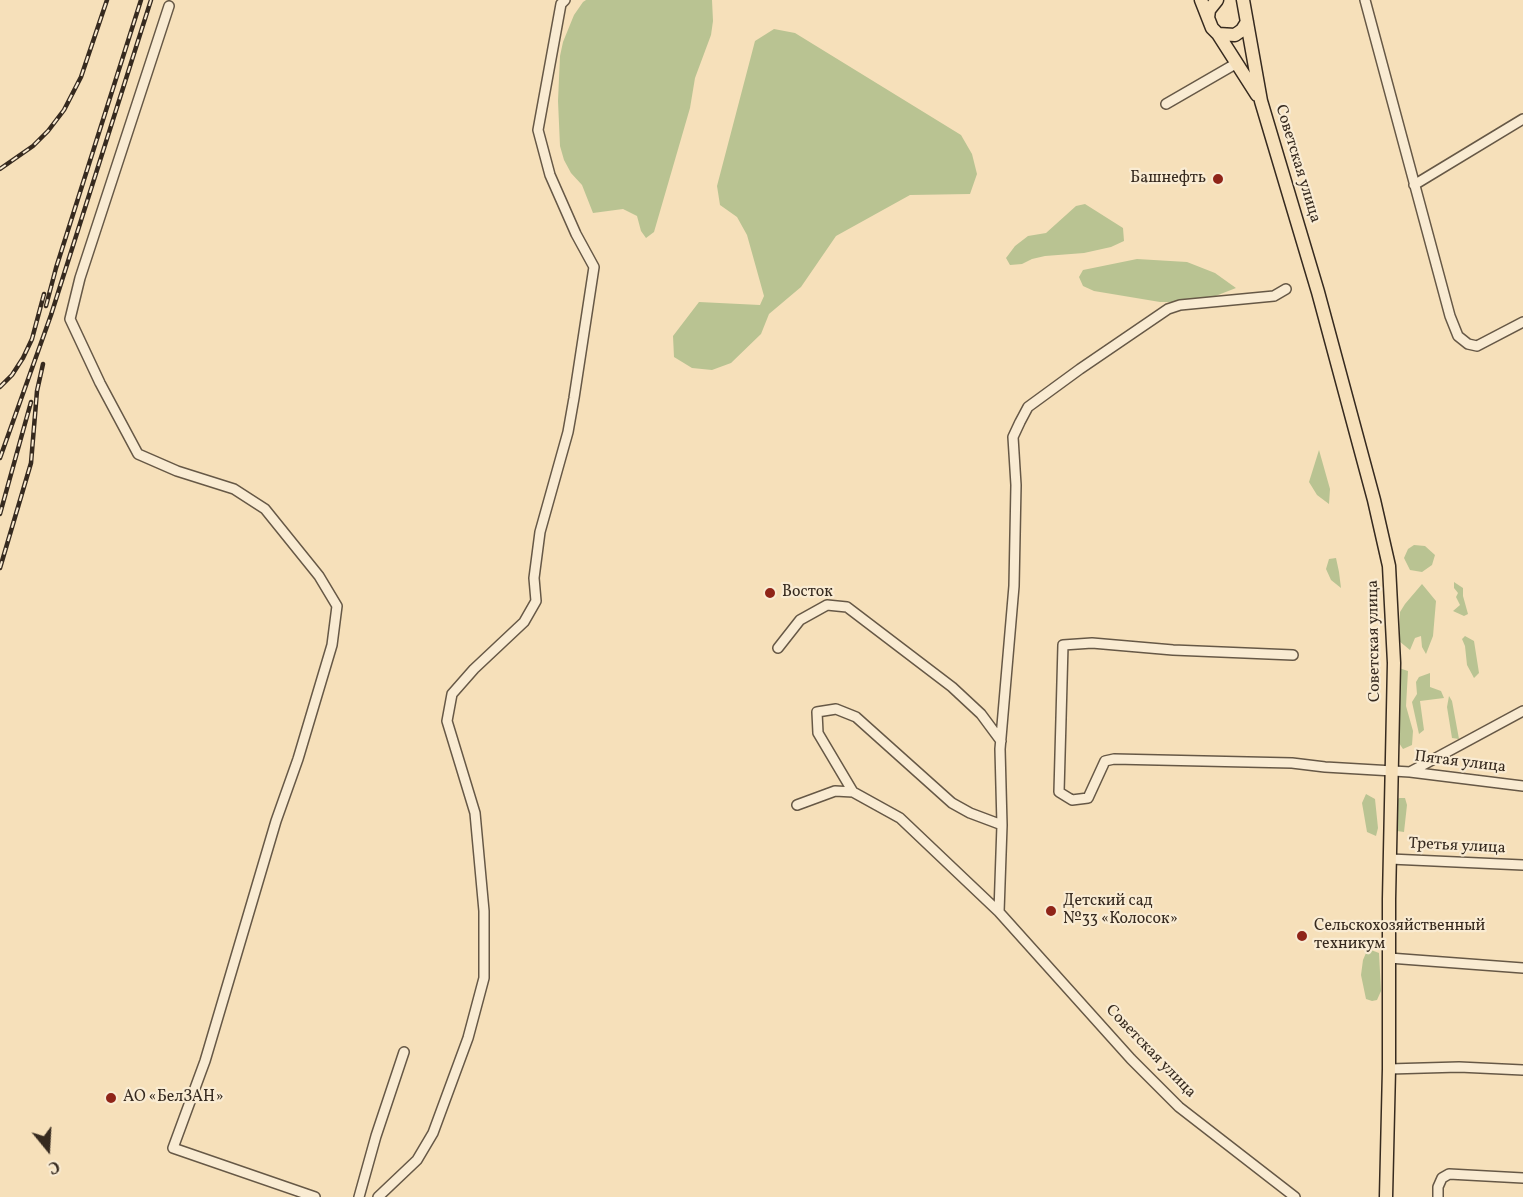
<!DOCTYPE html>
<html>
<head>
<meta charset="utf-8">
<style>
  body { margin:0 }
  #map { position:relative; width:1523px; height:1197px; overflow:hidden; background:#f6e0ba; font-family:Vollkorn,serif }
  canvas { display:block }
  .north { position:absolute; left:18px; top:1119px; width:60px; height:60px; -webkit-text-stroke:4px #f9ebd2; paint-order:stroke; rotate:162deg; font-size:16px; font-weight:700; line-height:24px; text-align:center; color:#362a1f }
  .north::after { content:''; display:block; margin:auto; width:21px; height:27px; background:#362a1f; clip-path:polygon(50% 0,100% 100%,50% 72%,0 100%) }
</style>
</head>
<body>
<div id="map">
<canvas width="1523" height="1197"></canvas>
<div class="north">С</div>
</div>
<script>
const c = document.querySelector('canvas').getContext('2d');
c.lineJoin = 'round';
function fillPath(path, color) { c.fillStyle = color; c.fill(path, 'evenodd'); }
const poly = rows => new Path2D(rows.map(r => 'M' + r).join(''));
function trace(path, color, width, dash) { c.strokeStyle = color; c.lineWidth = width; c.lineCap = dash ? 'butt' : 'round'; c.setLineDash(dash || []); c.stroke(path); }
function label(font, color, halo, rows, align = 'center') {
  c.font = font + ' Vollkorn,serif'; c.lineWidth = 4.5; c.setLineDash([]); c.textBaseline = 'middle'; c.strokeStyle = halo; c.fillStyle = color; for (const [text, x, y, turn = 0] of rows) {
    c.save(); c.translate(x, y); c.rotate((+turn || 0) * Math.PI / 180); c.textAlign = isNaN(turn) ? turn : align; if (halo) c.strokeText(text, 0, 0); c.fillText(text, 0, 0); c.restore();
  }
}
const green = poly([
  [586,0,712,0,713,21,711,35,695,78,690,108,654,232,646,238,641,231,637,216,623,209,593,213,582,185,571,173,564,160,560,146,558,101,560,56,563,42,574,15,583,2],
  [774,29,795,33,961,135,972,154,977,174,970,194,910,195,836,236,801,287,769,314,761,334,731,363,712,370,692,368,674,357,673,336,699,302,760,305,764,296,747,235,737,217,720,205,717,186,755,41],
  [1085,204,1123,228,1124,241,1111,247,1084,253,1045,256,1032,259,1022,264,1010,265,1006,258,1015,246,1028,236,1046,233,1076,206],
  [1137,259,1187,262,1215,273,1236,288,1213,297,1176,302,1160,302,1094,291,1083,286,1079,277,1083,270],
  [1319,450,1330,489,1329,504,1317,495,1309,482],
  [1414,545,1425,546,1435,555,1432,565,1422,572,1410,570,1404,558,1408,549],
  [1336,558,1339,572,1341,588,1331,580,1326,569,1329,559],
  [1454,582,1463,588,1463,596,1468,614,1464,616,1453,611,1460,605,1456,597,1458,593,1454,588],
  [1422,584,1436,601,1433,636,1426,654,1422,647,1421,636,1415,638,1410,650,1399,641,1400,612,1405,604],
  [1465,636,1474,641,1479,673,1474,678,1467,665,1465,646,1462,639],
  [1399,668,1408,671,1406,706,1413,731,1412,745,1403,749,1399,743],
  [1430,673,1430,687,1441,691,1444,698,1420,701,1424,730,1419,734,1412,702,1417,694,1416,682,1419,677],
  [1449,696,1452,701,1459,739,1452,738,1447,707],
  [1366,794,1375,799,1378,828,1376,836,1367,832,1362,803],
  [1399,798,1405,798,1407,805,1404,832,1397,831,1394,820,1398,814,1396,801],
  [1371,950,1379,953,1381,991,1377,1000,1372,1001,1366,999,1361,975,1363,960,1366,953]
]);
const minor = poly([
  [1365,0,1450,316,1458,336,1468,344,1477,346,1523,322],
  [169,6,80,278,70,319,100,383,138,454,177,471,234,489,265,509,319,576,337,606,332,645,298,759,276,821,205,1061,173,1148,315,1197],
  [1166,104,1237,63],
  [1414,185,1523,119],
  [778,648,800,620,827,605,847,607,952,687,981,714,1001,741],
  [1293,655,1173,650,1092,643,1063,645,1059,792,1072,800,1088,798,1105,761,1114,759,1292,763,1325,767,1410,772,1523,786],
  [1410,772,1523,711],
  [853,792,818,733,817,712,836,709,856,717,952,803,970,813,1002,825],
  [797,805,835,791,853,792,900,818,999,912,1131,1059,1179,1107,1295,1197],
  [1390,859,1523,865],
  [999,912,1002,825,1000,749,1014,586,1016,485,1013,437,1020,422,1028,407,1080,369,1168,309,1180,305,1274,296,1286,289],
  [1389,958,1523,968],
  [1389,1069,1459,1067,1523,1070],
  [359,1197,376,1136,404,1052],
  [378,1197,417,1160,433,1133,468,1038,484,978,484,911,475,813,447,721,452,694,474,669,524,622,536,601,534,578,540,532,568,432,574,398,594,267,576,234,550,175,538,130,561,4,565,0],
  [1438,1197,1438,1187,1442,1178,1449,1174,1523,1178]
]);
const major = poly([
  [1201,0,1212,28,1218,34,1257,95],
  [1243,0,1261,101,1318,292,1374,500,1389,566,1394,663,1389,899,1389,1069,1386,1197],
  [1208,18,1209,10,1217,0],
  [1218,34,1235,35,1242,30,1247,22]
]);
const rail = poly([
  [0,169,33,146,48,131,64,110,81,77,107,0],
  [46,306,56,268,141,0],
  [0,387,12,375,23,358,32,339,44,294],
  [0,458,51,315,151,0],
  [0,514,31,402],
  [0,568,31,463,37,391,43,364]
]);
const markers = [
  [1218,179,6,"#8f2418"],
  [770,593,6,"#8f2418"],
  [1051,911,6,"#8f2418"],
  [1302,936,6,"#8f2418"],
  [111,1098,6,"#8f2418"]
];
const streetNames = [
  ["Советская улица",1297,164,73],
  ["Советская улица",1375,641,-91],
  ["Пятая улица",1460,763,7],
  ["Третья улица",1457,847,3],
  ["Советская улица",1150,1052,46]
];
const poiNames = [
  ["Башнефть",1206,179,"right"],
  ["Восток",782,593],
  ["Детский сад",1063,902],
  ["№33 «Колосок»",1063,920],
  ["Сельскохозяйственный",1314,927],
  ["техникум",1314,945],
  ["АО «БелЗАН»",123,1098]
];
fillPath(green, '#b9c392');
trace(minor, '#665846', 12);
trace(major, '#362a1f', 15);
trace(minor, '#f9ebd2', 9);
trace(major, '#f6e0ba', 12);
trace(rail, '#362a1f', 4.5);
trace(rail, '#f9ebd2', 2, [7]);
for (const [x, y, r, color] of markers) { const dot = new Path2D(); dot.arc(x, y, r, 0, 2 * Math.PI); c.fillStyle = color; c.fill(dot); trace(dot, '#f9ebd2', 2); }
label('16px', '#362a1f', '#f9ebd2', streetNames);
label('16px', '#362a1f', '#f9ebd2', poiNames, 'left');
</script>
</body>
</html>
